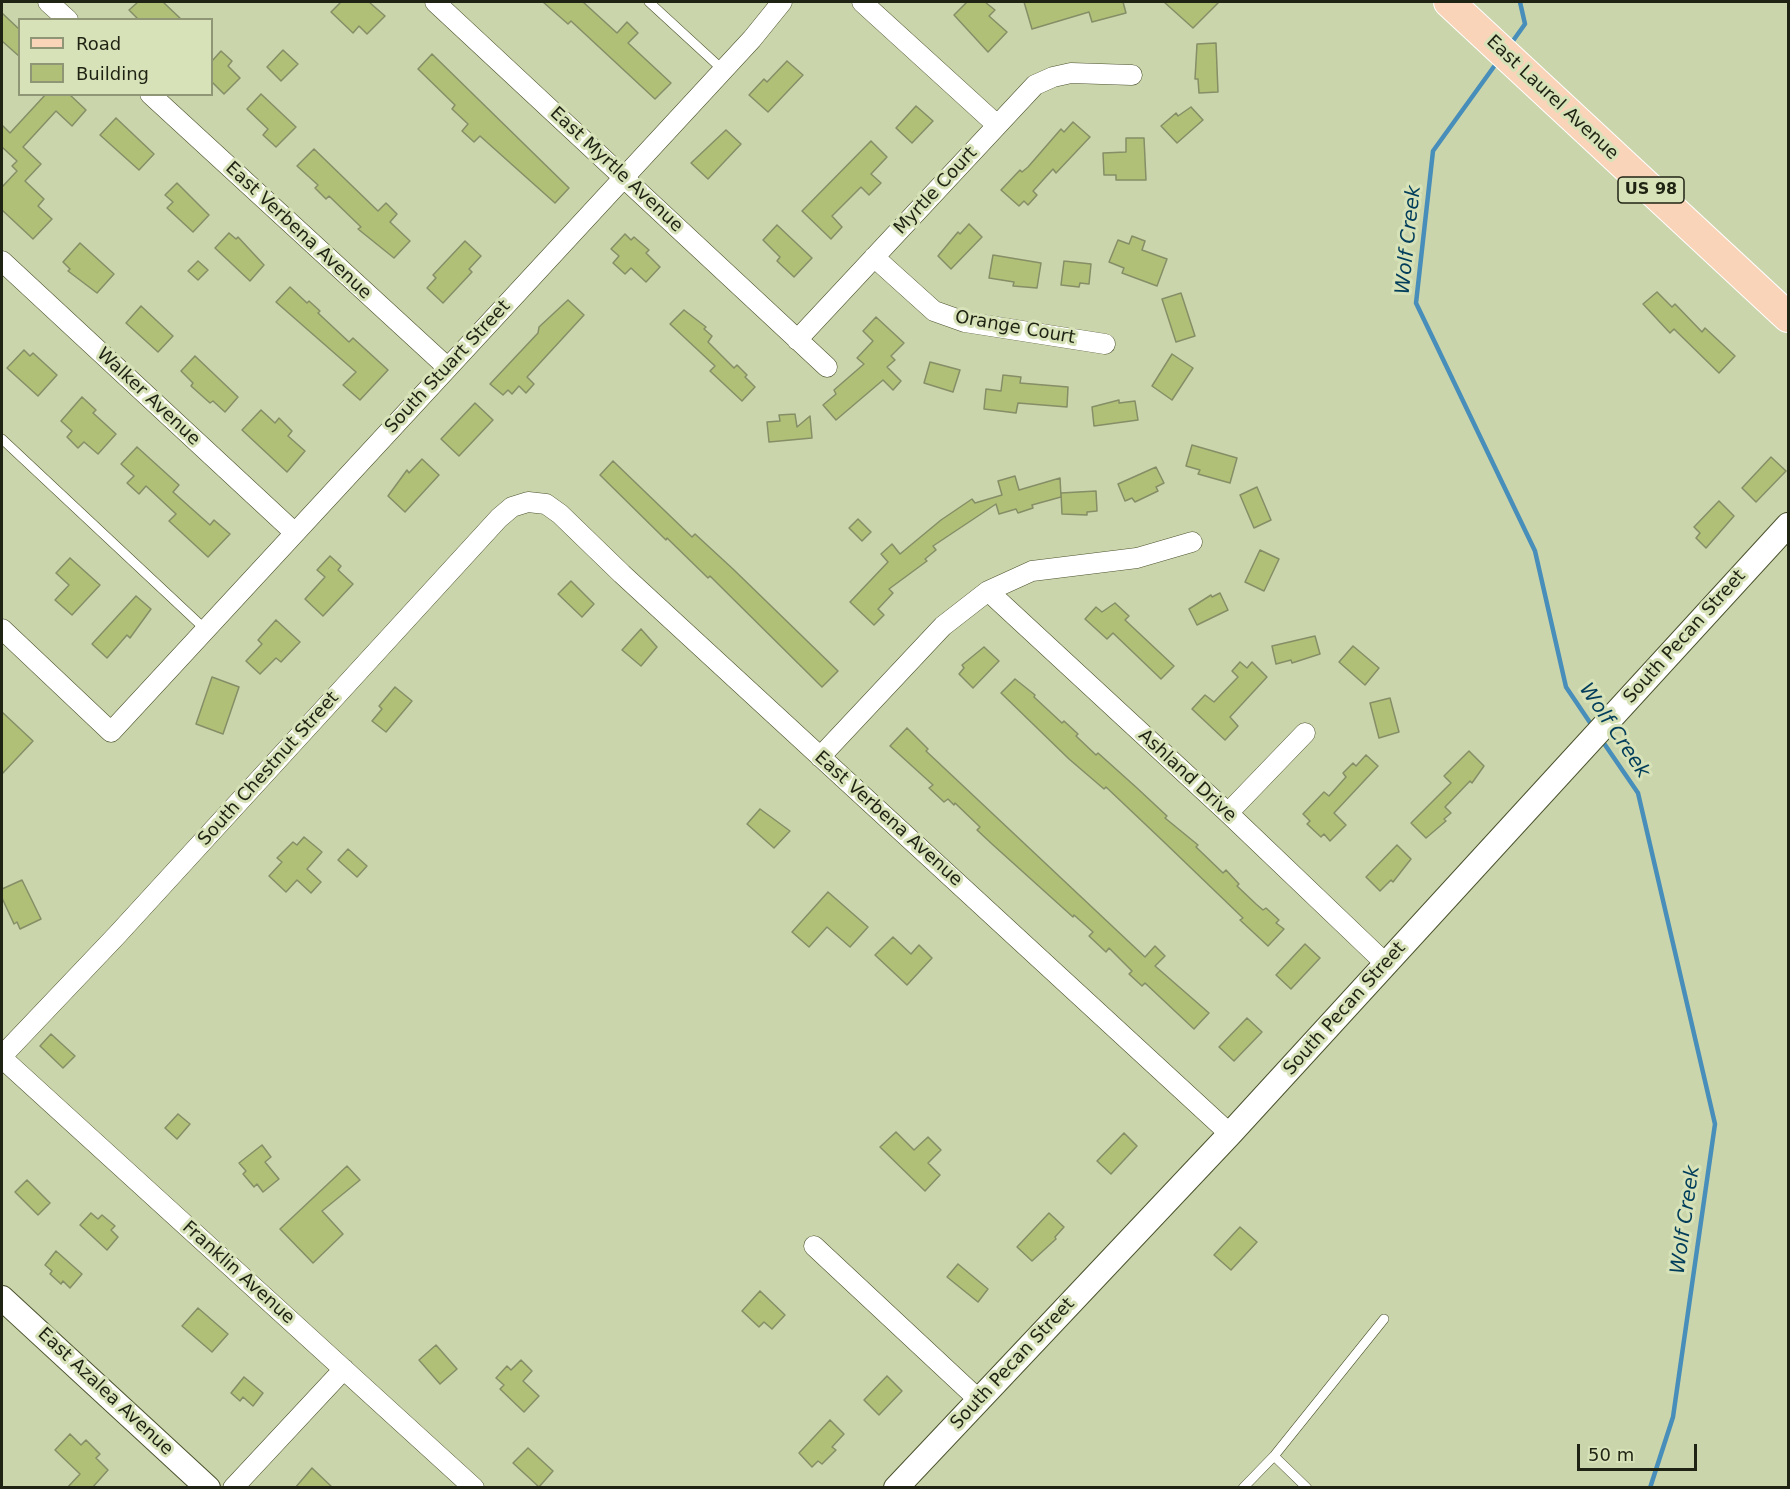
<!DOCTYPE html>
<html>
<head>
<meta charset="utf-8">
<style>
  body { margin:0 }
  #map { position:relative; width:1790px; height:1489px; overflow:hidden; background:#cbd5ab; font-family:"DejaVu Sans",sans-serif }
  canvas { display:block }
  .frame { position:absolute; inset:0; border:3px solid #1f2313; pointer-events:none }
  .legend { position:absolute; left:18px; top:18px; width:195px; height:78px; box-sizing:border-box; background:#d8e2b8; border:2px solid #8e9676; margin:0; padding:8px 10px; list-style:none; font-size:18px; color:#1f2313 }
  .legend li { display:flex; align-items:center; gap:12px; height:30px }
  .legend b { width:30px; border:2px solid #8e9676 }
  .scale { position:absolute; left:1577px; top:1444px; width:120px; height:27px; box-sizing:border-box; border:3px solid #1f2313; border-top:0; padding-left:8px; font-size:18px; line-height:21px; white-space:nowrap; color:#1f2313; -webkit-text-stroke:4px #d8e2b8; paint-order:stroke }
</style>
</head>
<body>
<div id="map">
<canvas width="1790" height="1489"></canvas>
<div class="frame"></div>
<ul class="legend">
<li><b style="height:8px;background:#fad4b8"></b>Road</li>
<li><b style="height:16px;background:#b0c077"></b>Building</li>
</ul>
<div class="scale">50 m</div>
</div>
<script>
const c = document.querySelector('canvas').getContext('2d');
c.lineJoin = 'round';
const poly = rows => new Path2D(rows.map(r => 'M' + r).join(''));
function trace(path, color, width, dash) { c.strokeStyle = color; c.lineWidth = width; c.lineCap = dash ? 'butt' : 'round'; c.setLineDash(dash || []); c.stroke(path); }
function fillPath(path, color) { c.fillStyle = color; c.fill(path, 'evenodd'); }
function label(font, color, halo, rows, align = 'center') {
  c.font = font + ' "DejaVu Sans",sans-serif'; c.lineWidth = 6; c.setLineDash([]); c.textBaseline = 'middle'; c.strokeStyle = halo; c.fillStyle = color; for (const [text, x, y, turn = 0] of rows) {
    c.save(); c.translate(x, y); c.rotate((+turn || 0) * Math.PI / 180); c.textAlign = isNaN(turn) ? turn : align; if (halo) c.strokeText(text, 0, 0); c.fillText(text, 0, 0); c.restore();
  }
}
const stream = poly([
  [1510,45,1525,24,1520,2],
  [1498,61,1433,151,1416,303,1535,551,1566,687,1593,727],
  [1601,739,1638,793,1715,1124,1673,1417,1650,1488]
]);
const building = poly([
  [138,2,163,2,182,20,139,20,129,10,138,2],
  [341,2,369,2,385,16,367,34,359,26,353,33,331,12,341,2],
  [543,2,583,2,617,33,627,22,638,33,628,43,671,83,655,99,571,21,568,24,543,2],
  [967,2,985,2,995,10,989,16,1007,32,988,52,954,15,967,2],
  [1024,2,1123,2,1126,13,1092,22,1089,12,1032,29,1024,2],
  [1164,2,1219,2,1193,28,1164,2],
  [2,13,20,30,20,57,2,41,2,13],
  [1216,43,1218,92,1199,93,1198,79,1195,79,1197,44,1216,43],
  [283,50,298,64,281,81,267,67,283,50],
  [221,51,232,61,228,66,240,78,224,94,212,82,212,61,221,51],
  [432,54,569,188,555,203,480,136,474,142,462,131,468,124,452,109,455,105,418,69,432,54],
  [787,61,803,75,768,112,749,95,764,79,767,82,787,61],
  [46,94,69,94,86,110,72,126,56,111,23,147,41,164,25,181,44,199,38,206,52,219,33,239,2,210,2,187,17,171,12,166,17,161,2,147,2,125,10,133,46,94],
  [261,94,296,127,276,147,263,135,268,129,247,109,261,94],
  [916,106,933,121,912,143,896,128,916,106],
  [1191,107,1203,120,1177,143,1161,126,1176,113,1178,116,1191,107],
  [116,118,154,154,139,170,100,135,116,118],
  [1073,122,1090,137,1056,173,1053,169,1033,191,1037,195,1028,205,1024,201,1019,206,1001,190,1020,170,1022,172,1028,167,1061,129,1064,132,1073,122],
  [726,130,741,144,708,179,691,163,726,130],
  [1126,138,1144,138,1146,180,1116,180,1116,175,1104,175,1103,153,1126,152,1126,138],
  [871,141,887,157,871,174,881,183,869,195,861,187,832,216,842,227,831,239,802,211,871,141],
  [314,149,378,211,386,203,397,214,390,222,410,241,394,258,358,229,361,227,329,196,326,199,315,188,318,185,297,166,314,149],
  [177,183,209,215,193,232,167,208,173,202,165,195,177,183],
  [969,224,982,237,951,269,938,256,958,232,960,234,969,224],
  [777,225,812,258,794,277,777,261,780,257,763,240,777,225],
  [229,233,236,239,238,237,264,265,250,281,215,248,229,233],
  [625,234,631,240,634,237,649,250,646,253,660,267,646,282,631,268,625,274,613,263,619,256,611,249,625,234],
  [1132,236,1145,241,1142,250,1167,259,1157,286,1122,273,1124,268,1109,262,1118,240,1129,244,1132,236],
  [465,241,481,256,469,269,472,272,443,303,427,288,436,278,433,275,465,241],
  [80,243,114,274,97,293,68,271,70,269,63,262,80,243],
  [993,255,1041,263,1037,288,1013,286,1014,282,989,278,993,255],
  [198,261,208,270,198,280,188,271,198,261],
  [1064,261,1091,264,1089,284,1080,283,1079,287,1061,285,1064,261],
  [290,287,307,303,309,301,320,311,318,313,349,342,353,338,388,370,360,400,343,385,356,372,276,302,290,287],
  [1657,292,1672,307,1675,304,1702,332,1705,328,1735,356,1719,373,1674,329,1670,333,1643,304,1657,292],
  [1181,293,1195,336,1176,342,1162,299,1181,293],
  [568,300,584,315,527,377,534,384,526,393,519,386,512,394,508,390,503,395,490,384,538,333,539,327,568,300],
  [141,306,173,336,158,352,126,323,141,306],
  [684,310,706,327,704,329,712,336,708,342,734,368,737,365,747,375,745,377,755,387,742,401,710,371,715,366,670,324,684,310],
  [876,317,904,343,891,356,895,360,887,367,901,381,893,390,883,380,836,420,823,405,836,394,834,390,864,364,857,358,873,341,863,331,876,317],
  [24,350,30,356,33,353,57,375,38,396,7,368,24,350],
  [1172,354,1193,368,1172,400,1152,386,1172,354],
  [195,356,238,397,225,412,213,401,210,403,191,386,193,383,181,371,195,356],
  [930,362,960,370,953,392,924,383,930,362],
  [1003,375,1021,377,1020,383,1068,387,1067,407,1018,403,1016,413,984,409,986,389,1001,391,1003,375],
  [82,397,96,410,93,413,116,434,98,454,84,442,78,448,67,437,72,431,61,421,82,397],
  [1119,400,1119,403,1135,401,1138,420,1094,426,1092,407,1119,400],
  [475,403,493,420,459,456,441,439,475,403],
  [261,410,275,423,279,418,292,431,288,436,305,451,287,472,242,430,261,410],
  [795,414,797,427,810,416,812,438,769,442,767,422,780,421,779,415,795,414],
  [1192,445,1237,458,1230,483,1198,474,1200,470,1186,466,1192,445],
  [137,447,179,485,173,492,210,525,214,520,230,534,208,557,169,521,176,514,146,486,139,494,127,483,134,476,121,464,137,447],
  [1771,457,1786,471,1756,502,1742,488,1771,457],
  [422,459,439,475,405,512,388,496,407,470,409,473,422,459],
  [613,461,692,537,695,534,733,569,838,671,822,687,710,576,708,578,667,538,666,540,600,475,613,461],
  [1156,467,1164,483,1156,487,1158,491,1135,502,1132,498,1125,501,1118,484,1156,467],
  [1015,476,1019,490,1060,478,1061,497,1032,505,1033,508,1018,513,1016,509,999,514,996,504,933,546,936,550,925,559,927,561,889,589,893,593,878,609,884,615,874,625,850,602,888,562,881,554,892,544,900,554,941,520,972,499,975,503,1002,495,998,481,1015,476],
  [1257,487,1271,520,1254,528,1240,495,1257,487],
  [1096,491,1097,511,1087,512,1087,515,1062,514,1061,493,1096,491],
  [1719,501,1734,516,1706,548,1696,538,1700,533,1694,527,1719,501],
  [858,519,871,532,862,541,849,528,858,519],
  [1260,550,1279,559,1264,591,1245,582,1260,550],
  [330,556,341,566,338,570,353,584,323,616,305,599,325,577,317,570,330,556],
  [70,558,100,585,72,615,55,600,69,585,56,573,70,558],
  [571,581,594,604,582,617,558,594,571,581],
  [1220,593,1228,610,1197,625,1189,609,1211,595,1212,597,1220,593],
  [136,596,151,609,130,638,127,635,107,658,92,644,136,596],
  [1115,603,1129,616,1125,620,1174,666,1161,679,1113,633,1107,639,1085,619,1096,607,1102,612,1115,603],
  [276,620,300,642,281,662,276,658,260,674,246,661,262,644,258,640,276,620],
  [641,629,657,647,641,666,622,650,641,629],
  [1315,636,1320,654,1292,663,1291,660,1276,664,1272,646,1315,636],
  [1353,646,1379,668,1365,685,1339,662,1353,646],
  [984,647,999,661,973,688,959,674,964,668,962,665,984,647],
  [1240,662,1247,668,1252,662,1267,677,1230,717,1238,726,1225,740,1192,709,1205,695,1214,702,1238,677,1232,671,1240,662],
  [212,677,239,687,223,734,196,724,212,677],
  [1015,679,1035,695,1034,697,1062,723,1064,721,1078,734,1076,736,1096,755,1098,753,1137,788,1167,816,1165,818,1198,845,1196,847,1223,873,1226,870,1239,884,1237,886,1256,904,1263,910,1266,908,1279,920,1276,923,1284,929,1268,946,1240,920,1243,918,1164,842,1106,787,1104,789,1069,759,1001,693,1015,679],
  [395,687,412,701,386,732,372,721,382,709,379,706,395,687],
  [1390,698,1399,732,1379,738,1370,703,1390,698],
  [2,712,33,741,2,774,2,712],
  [907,728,928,749,926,751,1145,957,1155,946,1165,956,1155,966,1209,1013,1194,1029,1145,983,1142,986,1129,974,1132,971,1109,948,1106,952,1089,936,1093,932,1074,915,1073,917,992,844,977,830,980,827,955,803,954,805,948,799,944,802,929,788,933,785,890,746,907,728],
  [1469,751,1484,766,1472,783,1470,781,1445,807,1451,813,1444,819,1446,821,1426,838,1411,823,1451,783,1444,776,1469,751],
  [1366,755,1378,766,1334,813,1346,825,1330,841,1324,834,1321,837,1307,824,1310,821,1303,814,1324,792,1329,796,1346,777,1343,773,1353,763,1356,766,1366,755],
  [760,809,790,831,774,848,747,824,760,809],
  [304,837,322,852,307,869,321,882,311,893,297,880,286,892,269,876,282,862,277,858,293,842,297,845,304,837],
  [1397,845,1411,859,1393,882,1391,880,1380,891,1366,877,1397,845],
  [348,849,367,866,357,877,338,860,348,849],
  [22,880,41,919,20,929,17,922,14,924,2,898,2,889,22,880],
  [828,892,868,927,850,947,827,927,809,947,792,932,828,892],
  [893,937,911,954,919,945,932,958,907,985,875,955,893,937],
  [1305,944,1320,958,1291,989,1276,975,1305,944],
  [1247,1018,1262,1032,1234,1061,1219,1047,1247,1018],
  [51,1034,75,1056,63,1068,40,1046,51,1034],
  [178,1114,190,1124,177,1139,165,1128,178,1114],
  [896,1132,914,1150,928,1137,941,1150,928,1163,940,1175,925,1191,880,1147,896,1132],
  [1124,1133,1137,1146,1111,1174,1097,1161,1124,1133],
  [262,1145,271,1157,265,1162,279,1179,263,1192,257,1184,254,1187,243,1174,246,1171,239,1163,262,1145],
  [347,1166,360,1180,322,1211,343,1234,313,1263,280,1229,347,1166],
  [27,1180,50,1203,38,1215,15,1192,27,1180],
  [91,1213,98,1219,102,1215,115,1226,111,1230,118,1237,107,1250,80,1225,91,1213],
  [1049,1213,1064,1227,1055,1237,1056,1239,1032,1261,1017,1247,1049,1213],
  [1240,1227,1257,1242,1231,1270,1214,1255,1240,1227],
  [56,1251,82,1274,70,1288,63,1281,61,1284,50,1274,52,1271,45,1265,56,1251],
  [958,1264,988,1289,978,1302,947,1277,958,1264],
  [760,1291,785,1315,772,1329,764,1322,759,1327,742,1311,760,1291],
  [198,1308,228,1334,212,1352,182,1326,198,1308],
  [436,1345,457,1369,440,1384,419,1360,436,1345],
  [521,1360,532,1371,523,1381,539,1396,524,1412,500,1389,504,1385,496,1378,507,1366,511,1370,521,1360],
  [887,1376,902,1391,879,1415,864,1400,887,1376],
  [244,1377,263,1393,253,1406,243,1397,240,1401,231,1393,244,1377],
  [830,1420,844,1434,832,1447,836,1450,822,1464,818,1461,812,1467,799,1453,830,1420],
  [70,1434,81,1445,86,1440,100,1454,96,1458,108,1470,92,1488,67,1488,80,1474,55,1450,70,1434],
  [528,1448,553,1471,539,1487,513,1463,528,1448],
  [312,1468,333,1488,295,1488,312,1468]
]);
const service = poly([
  [649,2,723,70],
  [2,439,206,630],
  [1274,1456,1307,1488],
  [1243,1488,1274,1456,1384,1319]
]);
const minor = poly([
  [48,2,68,20],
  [435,2,827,367],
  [862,2,997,125],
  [150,94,447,367],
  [874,257,934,311,965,322,1105,344],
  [2,261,295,533],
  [797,340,1035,85,1053,77,1071,73,1132,75],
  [988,591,1228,813,1385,963],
  [2,629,111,732,752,39,782,2],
  [820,757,943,626,988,591,1032,571,1137,558,1192,542],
  [1228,813,1305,733],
  [2,1056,117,935,499,518,512,507,528,502,546,504,560,514,622,574,1230,1134],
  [2,1058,474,1488],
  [814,1246,979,1400],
  [233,1488,344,1369]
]);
const tertiary = poly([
  [2,1298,208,1488],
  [896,1488,1230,1134,1788,525]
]);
const primary = poly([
  [1449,2,1788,317]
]);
const shields = [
  [1651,190,66]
];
const shieldNames = [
  ["US 98",1651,190]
];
const streetNames = [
  ["East Laurel Avenue",1552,98,43],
  ["East Myrtle Avenue",616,170,43],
  ["Myrtle Court",936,191,-47],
  ["East Verbena Avenue",298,231,43],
  ["Orange Court",1015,328,10],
  ["South Stuart Street",448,367,-47],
  ["Walker Avenue",148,397,43],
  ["South Pecan Street",1685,637,-48],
  ["South Chestnut Street",269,769,-48],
  ["Ashland Drive",1187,776,43],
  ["East Verbena Avenue",888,819,42],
  ["South Pecan Street",1345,1009,-48],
  ["Franklin Avenue",238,1273,42],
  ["South Pecan Street",1013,1364,-47],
  ["East Azalea Avenue",105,1392,43]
];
const waterNames = [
  ["Wolf Creek",1409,240,-84],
  ["Wolf Creek",1614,731,56],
  ["Wolf Creek",1686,1220,-82]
];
trace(stream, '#488eba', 4.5);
fillPath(building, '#b0c077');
trace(building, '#858e66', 1.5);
trace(service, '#4b532e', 10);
trace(minor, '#4b532e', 21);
trace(tertiary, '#4b532e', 26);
trace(primary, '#fff', 32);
trace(service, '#fff', 9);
trace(minor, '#fff', 20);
trace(tertiary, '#fff', 24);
trace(primary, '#fad4b8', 30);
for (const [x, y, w] of shields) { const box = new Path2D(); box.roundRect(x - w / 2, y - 13, w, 26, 4.5); c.fillStyle = '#d8e2b8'; c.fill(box); trace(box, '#1f2313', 1.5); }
label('bold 16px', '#1f2313', null, shieldNames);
label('18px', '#1f2313', '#d8e2b8', streetNames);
label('italic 20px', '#003d5b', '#d8e2b8', waterNames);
</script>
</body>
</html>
